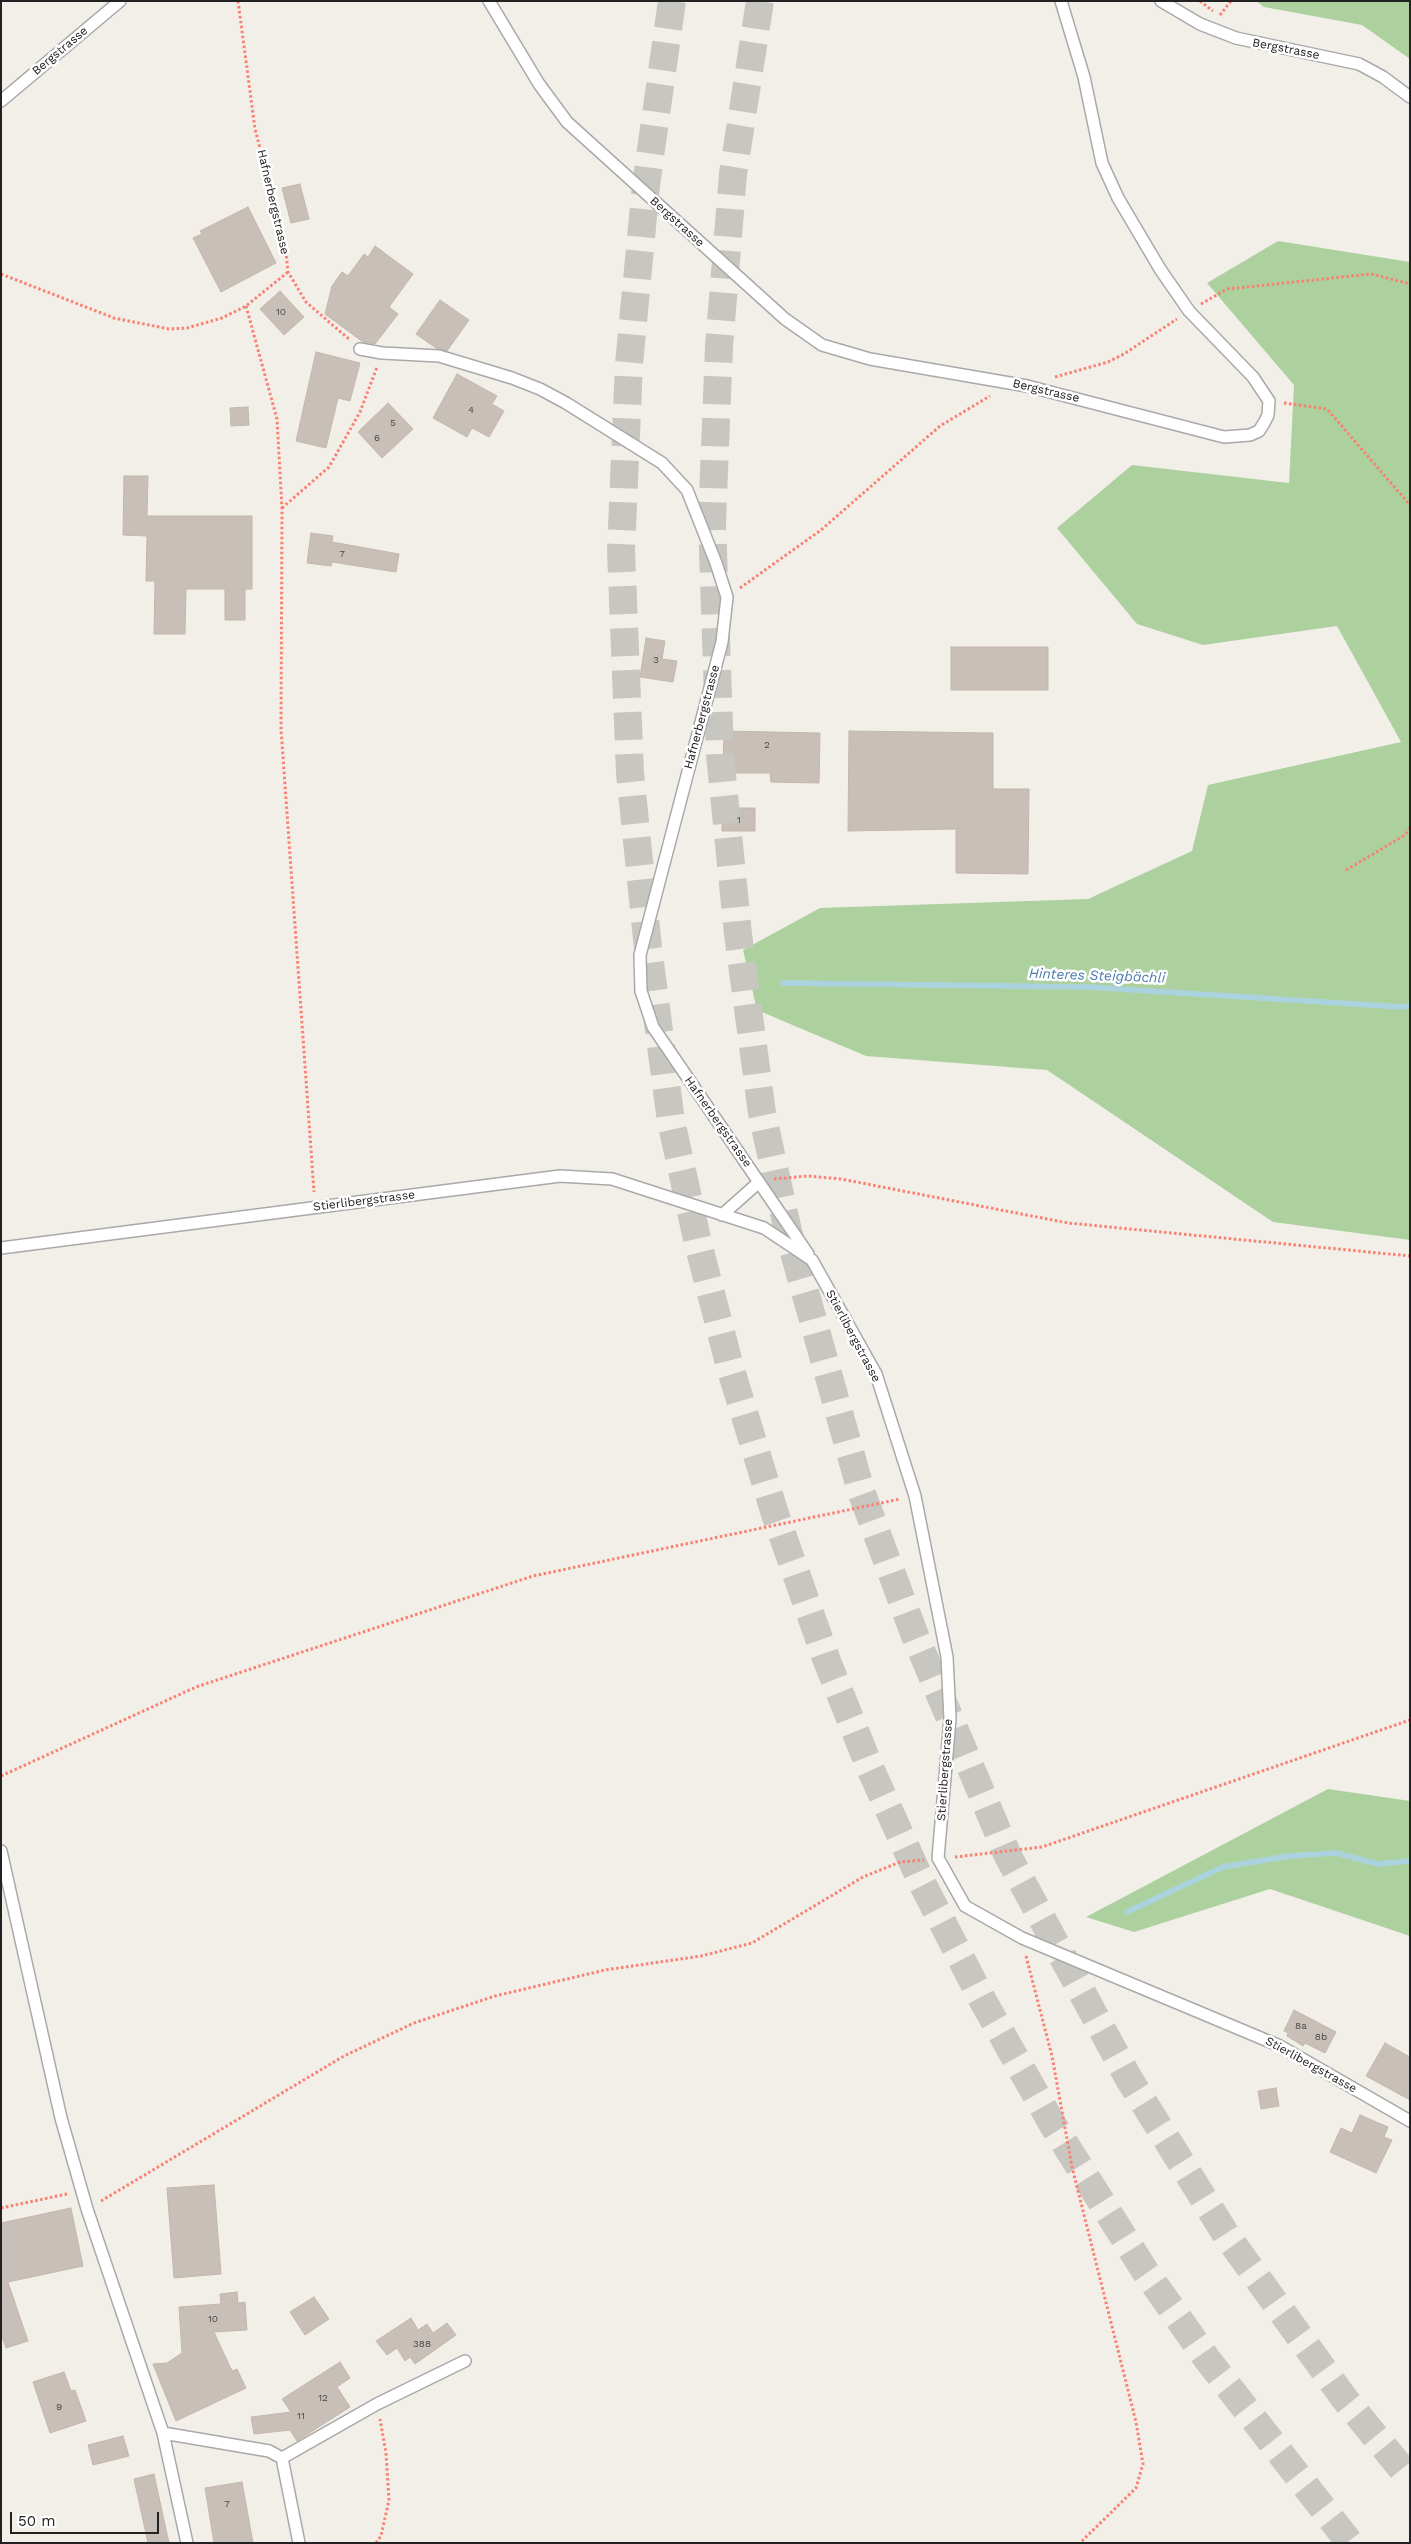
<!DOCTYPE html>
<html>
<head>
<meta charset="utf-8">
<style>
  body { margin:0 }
  #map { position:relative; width:1411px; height:2544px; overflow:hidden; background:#f2efe9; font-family:"Work Sans",sans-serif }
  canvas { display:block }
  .frame { position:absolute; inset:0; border:2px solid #222; pointer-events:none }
  .scale { position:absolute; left:10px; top:2512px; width:149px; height:22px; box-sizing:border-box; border:2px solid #222; border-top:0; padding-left:6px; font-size:15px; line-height:18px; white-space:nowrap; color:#222; -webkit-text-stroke:4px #fff; paint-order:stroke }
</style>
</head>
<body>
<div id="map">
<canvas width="1411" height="2544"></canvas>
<div class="frame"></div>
<div class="scale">50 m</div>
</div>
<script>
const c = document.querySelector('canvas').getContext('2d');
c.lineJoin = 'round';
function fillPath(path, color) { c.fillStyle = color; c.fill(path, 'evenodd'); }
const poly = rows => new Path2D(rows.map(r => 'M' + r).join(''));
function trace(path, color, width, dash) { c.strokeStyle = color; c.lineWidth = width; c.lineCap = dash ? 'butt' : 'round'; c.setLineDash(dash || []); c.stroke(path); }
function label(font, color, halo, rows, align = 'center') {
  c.font = font + ' "Work Sans",sans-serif'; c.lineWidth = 5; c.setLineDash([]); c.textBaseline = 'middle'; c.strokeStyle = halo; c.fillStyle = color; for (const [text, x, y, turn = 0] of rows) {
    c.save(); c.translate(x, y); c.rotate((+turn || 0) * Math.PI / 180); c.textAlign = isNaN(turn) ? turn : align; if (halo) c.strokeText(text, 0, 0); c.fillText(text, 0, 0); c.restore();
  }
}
const forest = poly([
  [1256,1,1410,1,1410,59,1362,25,1264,7],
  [1278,241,1410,262,1410,1240,1273,1222,1047,1070,866,1056,757,1010,743,950,820,908,1088,899,1192,851,1208,785,1401,742,1337,626,1203,645,1137,624,1057,528,1132,465,1289,483,1294,385,1207,283],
  [1328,1789,1410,1801,1410,1936,1270,1889,1134,1932,1086,1917]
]);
const stream = poly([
  [783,983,1088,987,1402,1007,1410,1005],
  [1127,1912,1223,1867,1289,1856,1336,1853,1378,1864,1410,1861]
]);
const building = poly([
  [300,184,309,219,291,223,282,188,300,184],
  [248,207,276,263,221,292,193,238,202,234,200,231,248,207],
  [375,246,413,274,389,307,398,314,375,344,363,342,325,314,332,286,342,272,348,276,364,254,368,257,375,246],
  [280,291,304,317,284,335,260,309,280,291],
  [440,300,469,320,447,351,436,348,416,334,440,300],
  [316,352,360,363,350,401,338,398,326,448,296,441,316,352],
  [457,374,497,396,492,404,504,411,489,437,472,428,467,437,433,418,457,374],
  [388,403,413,429,382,458,358,432,388,403],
  [248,407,249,425,231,426,230,408,248,407],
  [124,476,148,476,147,516,252,516,252,589,245,589,245,620,225,620,225,589,186,589,185,634,154,634,155,581,146,581,147,536,123,535,124,476],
  [311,533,333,536,332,542,399,554,396,572,332,562,331,566,307,563,311,533],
  [646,638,665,641,662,659,677,661,673,682,640,677,646,638],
  [951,647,1048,647,1048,690,951,690,951,647],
  [724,731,820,733,819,783,771,782,770,773,723,773,724,731],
  [849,731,993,733,993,789,1029,789,1028,874,956,873,956,829,848,831,849,731],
  [722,808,755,808,755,831,722,831,722,808],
  [1294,2010,1336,2032,1325,2053,1305,2043,1303,2046,1287,2036,1288,2033,1284,2031,1294,2010],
  [1385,2043,1410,2057,1410,2100,1366,2076,1385,2043],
  [1276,2088,1279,2106,1261,2109,1258,2091,1276,2088],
  [1360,2115,1388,2127,1384,2137,1392,2140,1376,2173,1330,2152,1341,2128,1352,2133,1360,2115],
  [214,2185,221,2274,174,2278,167,2188,214,2185],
  [71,2208,83,2266,8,2282,28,2341,6,2348,1,2334,1,2223,71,2208],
  [237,2292,238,2303,245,2302,247,2330,214,2332,232,2371,237,2369,246,2388,176,2421,153,2364,167,2363,182,2353,179,2307,221,2304,220,2294,237,2292],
  [314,2297,329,2319,305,2335,290,2312,314,2297],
  [411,2318,418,2330,427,2324,433,2333,447,2323,456,2335,415,2364,410,2357,405,2361,397,2348,387,2355,376,2341,411,2318],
  [340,2362,350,2378,337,2387,350,2407,297,2441,290,2430,254,2434,251,2417,291,2412,282,2399,340,2362],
  [64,2372,71,2391,75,2390,86,2421,50,2433,33,2382,64,2372],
  [123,2436,129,2456,93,2465,88,2445,123,2436],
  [154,2474,169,2543,148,2543,134,2479,154,2474],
  [242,2482,253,2543,214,2543,205,2488,242,2482]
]);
const motorwayTunnel = poly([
  [672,1,646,185,629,364,621,550,630,773,648,948,671,1121,698,1243,730,1367,775,1514,827,1661,870,1768,921,1881,983,2001,1053,2125,1145,2271,1207,2359,1350,2543],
  [760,1,733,174,719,347,712,522,720,755,738,934,762,1113,788,1231,861,1491,914,1633,1008,1856,1129,2079,1227,2236,1344,2398,1410,2479]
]);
const path = poly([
  [238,1,255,129,285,243,288,272,306,302,350,340],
  [1200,1,1213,11],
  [1220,15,1231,1],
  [1,274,114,318,169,329,187,328,222,318,246,306,288,272],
  [1201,304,1227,289,1371,274,1410,284],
  [246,306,277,419,282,509,281,729,314,1192],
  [1055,377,1108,362,1124,354,1177,319],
  [1284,403,1327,409,1410,505],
  [282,508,329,467,360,412,377,367],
  [740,588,821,530,940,426,990,396],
  [1346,870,1405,835,1410,828],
  [774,1179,808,1176,841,1179,1068,1223,1410,1256],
  [1,1776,196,1687,533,1576,900,1499],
  [955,1857,1042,1847,1410,1720],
  [1026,1956,1052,2056,1072,2167,1136,2422,1143,2464,1136,2488,1080,2543],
  [101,2201,344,2056,414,2023,495,1996,605,1970,701,1956,752,1943,863,1877,900,1862,924,1860],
  [1,2208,67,2194],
  [376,2543,381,2536,389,2500,386,2453,380,2419]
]);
const service = poly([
  [489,1,539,84,567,122,785,319,822,345,870,359,1027,386,1224,437,1250,435,1259,431,1264,423,1268,415,1269,401,1253,377,1189,311,1160,269,1118,198,1102,163,1084,77,1061,1],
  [1161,1,1200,24,1236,38,1359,64,1383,77,1410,97],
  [1,101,120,1],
  [360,349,382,353,439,356,512,378,540,389,566,403,662,463,687,490,716,563,727,597,722,642,640,955,641,991,653,1027,808,1254],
  [722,1215,759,1182],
  [1,1248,560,1176,612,1179,764,1228,812,1260,876,1374,915,1496,947,1657,950,1719,938,1858,965,1906,1022,1938,1280,2046,1410,2121],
  [1,1851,61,2118,87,2209,163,2433,187,2543],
  [163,2433,269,2451,282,2458,299,2543],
  [282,2458,377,2404,465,2361]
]);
const numberNames = [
  ["10",281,312],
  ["4",471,410],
  ["5",393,423],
  ["6",377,438],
  ["7",342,554],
  ["3",656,660],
  ["2",767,745],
  ["1",739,820],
  ["8a",1301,2026],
  ["8b",1321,2037],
  ["10",213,2319],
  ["388",422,2344],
  ["12",323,2398],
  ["9",59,2407],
  ["11",301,2416],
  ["7",227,2504]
];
const streetNames = [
  ["Bergstrasse",1286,49,11],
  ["Bergstrasse",60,51,-40],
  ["Hafnerbergstrasse",273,202,77],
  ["Bergstrasse",677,222,42],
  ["Bergstrasse",1046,391,13],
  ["Hafnerbergstrasse",702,717,-75],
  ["Hafnerbergstrasse",718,1122,55],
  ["Stierlibergstrasse",364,1201,-7],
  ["Stierlibergstrasse",853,1336,62],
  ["Stierlibergstrasse",945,1770,-86],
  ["Stierlibergstrasse",1311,2065,29]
];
const waterNames = [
  ["Hinteres Steigbächli",1097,976,2]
];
fillPath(forest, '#add19e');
trace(stream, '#aad3df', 5.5);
fillPath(building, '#c7bfb8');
trace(building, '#c4b6ab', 1);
trace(motorwayTunnel, '#c8c6c1', 28, [28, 14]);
trace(service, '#a9a9a9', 14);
trace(path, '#fa8072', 3, [2.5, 2.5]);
trace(service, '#fff', 11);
label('10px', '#4b4948', null, numberNames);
label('12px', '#222', '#fff', streetNames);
label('italic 14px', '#4a7aab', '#fff', waterNames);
</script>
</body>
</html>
